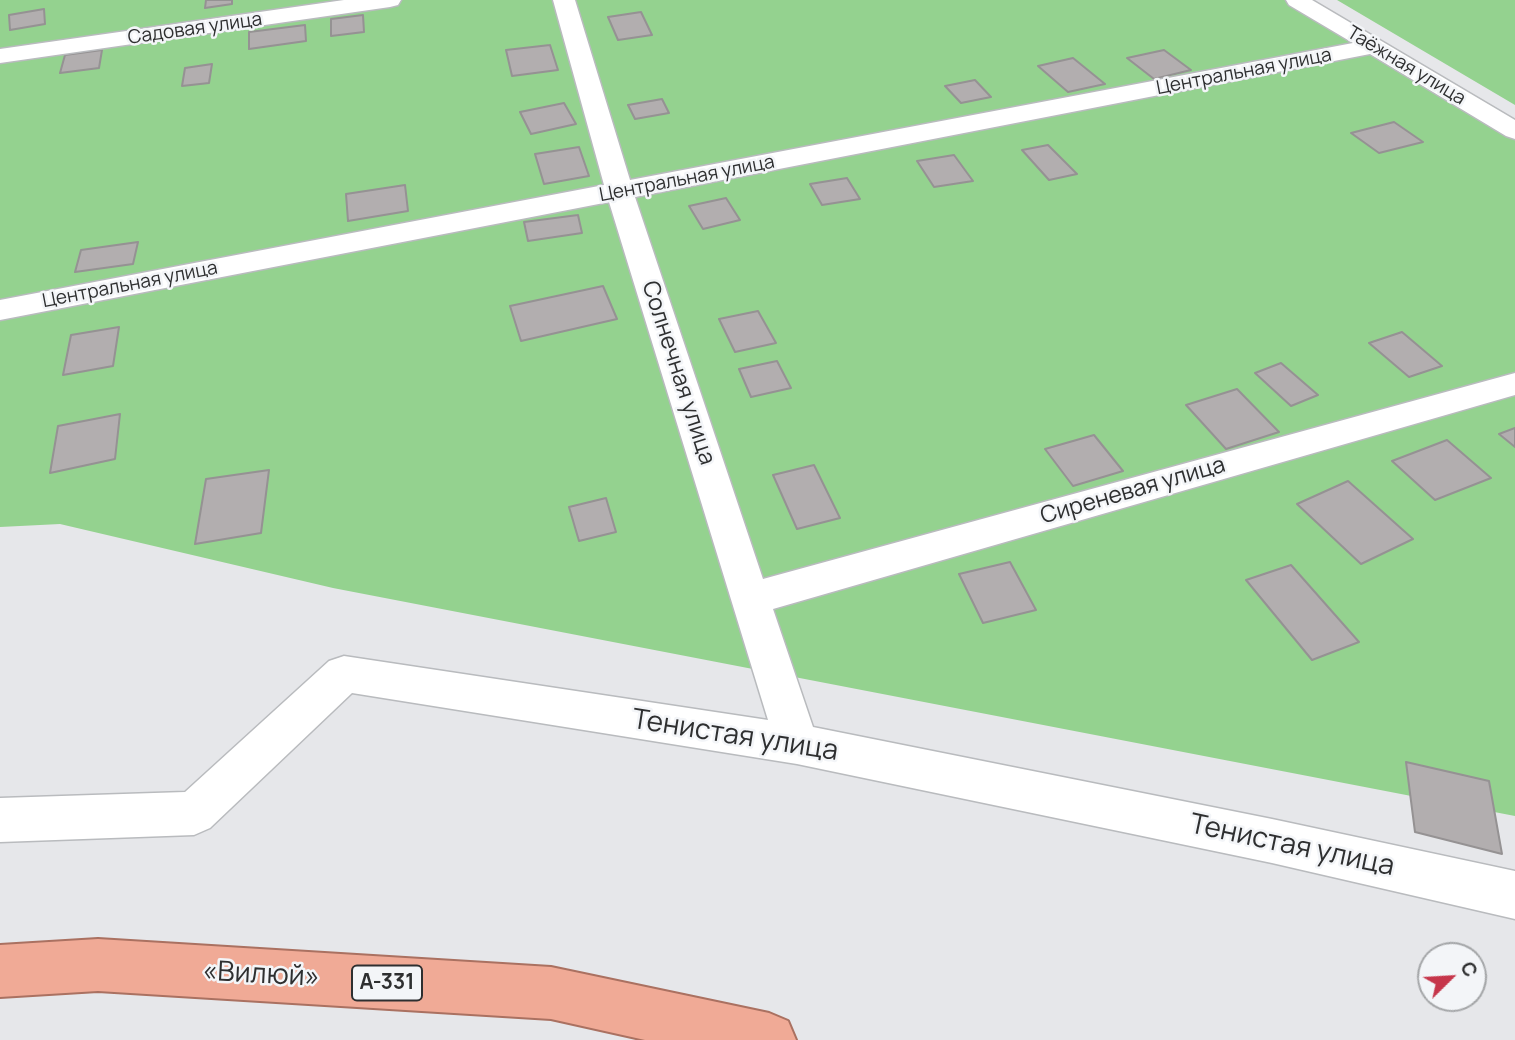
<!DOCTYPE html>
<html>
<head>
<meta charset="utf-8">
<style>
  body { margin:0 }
  #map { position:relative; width:1515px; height:1040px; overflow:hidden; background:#e6e7ea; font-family:Manrope,sans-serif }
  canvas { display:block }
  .north { position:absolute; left:1417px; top:942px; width:70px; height:70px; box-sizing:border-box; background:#f3f5f8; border:2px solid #a4a6a8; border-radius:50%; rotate:66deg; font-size:19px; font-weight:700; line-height:28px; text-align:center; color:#2e2f30 }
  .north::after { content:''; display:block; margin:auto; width:24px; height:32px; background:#c6364b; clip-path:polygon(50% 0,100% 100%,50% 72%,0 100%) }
</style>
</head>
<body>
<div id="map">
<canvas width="1515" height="1040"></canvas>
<div class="north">С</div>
</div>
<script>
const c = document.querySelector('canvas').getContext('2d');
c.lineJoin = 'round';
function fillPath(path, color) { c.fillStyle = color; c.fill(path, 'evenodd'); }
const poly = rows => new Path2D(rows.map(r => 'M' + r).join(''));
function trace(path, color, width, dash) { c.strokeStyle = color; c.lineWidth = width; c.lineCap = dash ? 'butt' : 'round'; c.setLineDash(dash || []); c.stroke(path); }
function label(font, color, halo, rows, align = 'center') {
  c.font = font + ' Manrope,sans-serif'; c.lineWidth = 5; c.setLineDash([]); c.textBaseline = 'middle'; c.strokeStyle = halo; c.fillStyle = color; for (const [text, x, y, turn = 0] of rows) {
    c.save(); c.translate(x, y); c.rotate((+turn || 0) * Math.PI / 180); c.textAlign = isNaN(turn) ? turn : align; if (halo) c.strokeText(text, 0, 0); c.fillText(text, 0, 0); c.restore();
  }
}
const green = poly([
  [0,0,1297,0,1515,133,1515,816,333,588,60,524,0,527],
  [1337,0,1515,0,1515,105]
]);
const building = poly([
  [206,0,232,0,232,4,205,8,206,0],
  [44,9,45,24,10,30,9,15,44,9],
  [641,12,652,35,618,40,608,17,641,12],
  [363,15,364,32,331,36,331,19,363,15],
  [305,25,306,41,249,49,249,32,305,25],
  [550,45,558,70,512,76,506,50,550,45],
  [102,50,99,68,60,73,65,55,102,50],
  [1164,50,1191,70,1154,79,1127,58,1164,50],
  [1073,58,1105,84,1068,92,1038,66,1073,58],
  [212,64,209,83,182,86,185,68,212,64],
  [975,80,991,97,961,103,945,86,975,80],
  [662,99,669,113,635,119,628,105,662,99],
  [564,103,576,124,531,134,520,112,564,103],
  [1394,122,1423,142,1379,153,1351,133,1394,122],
  [1048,145,1077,174,1049,180,1022,150,1048,145],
  [579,147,589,176,544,184,535,154,579,147],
  [954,155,973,181,934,187,917,161,954,155],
  [847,178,860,199,822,205,810,184,847,178],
  [405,185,408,211,348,221,346,194,405,185],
  [726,198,740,220,703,229,689,206,726,198],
  [578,215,582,233,528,241,524,222,578,215],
  [138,242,133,264,75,272,81,250,138,242],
  [603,286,617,319,521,341,510,306,603,286],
  [758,311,776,343,735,352,719,319,758,311],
  [119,327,113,366,63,375,71,335,119,327],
  [1402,332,1442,366,1409,377,1369,343,1402,332],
  [777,361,791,388,751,397,739,369,777,361],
  [1281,363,1318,395,1291,406,1255,373,1281,363],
  [1237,389,1279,432,1226,449,1186,405,1237,389],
  [120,414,115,459,50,473,58,426,120,414],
  [1515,428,1515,447,1499,434,1515,428],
  [1094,435,1123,471,1073,486,1045,449,1094,435],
  [1447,440,1491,478,1435,500,1392,461,1447,440],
  [814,465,840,518,797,529,773,475,814,465],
  [269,470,261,533,195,544,206,479,269,470],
  [1348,481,1413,539,1361,564,1297,504,1348,481],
  [606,498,616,532,579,541,569,507,606,498],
  [1010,562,1036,610,983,623,959,574,1010,562],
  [1291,565,1359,642,1312,660,1246,580,1291,565],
  [1406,762,1489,781,1502,854,1415,832,1406,762]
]);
const minor = poly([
  [344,0,401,0,398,5,390,7,0,63,0,49,344,0],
  [553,0,575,0,630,180,1353,43,1289,5,1286,0,1312,0,1515,120,1515,139,1506,136,1370,54,635,197,763,579,1515,373,1515,395,773,609,813,727,1272,819,1515,871,1515,919,1272,863,797,764,352,693,210,828,194,835,0,842,0,798,185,792,329,661,344,656,768,720,609,202,0,320,0,300,604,185,553,0]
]);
const trunk = poly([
  [98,939,551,967,769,1013,788,1021,796,1040,645,1040,551,1019,98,991,0,997,0,945,98,939]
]);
const farStreetnames = [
  ["Садовая улица",195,29,-8],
  ["Таёжная улица",1406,66,31],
  ["Центральная улица",1244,72,-11],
  ["Центральная улица",687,179,-11],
  ["Центральная улица",130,285,-11]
];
const shields = [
  [387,983,70]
];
const shieldNames = [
  ["А-331",387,983]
];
const streetNames = [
  ["Солнечная улица",678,373,72],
  ["Сиреневая улица",1133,491,-16]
];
const nearStreetnames = [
  ["Тенистая улица",735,736,9],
  ["Тенистая улица",1292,846,12],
  ["«Вилюй»",261,975,3]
];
fillPath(green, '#94d28f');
fillPath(building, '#b2aeaf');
trace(building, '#959293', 2);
trace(minor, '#b9bbbe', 3);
trace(trunk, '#aa7161', 4);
fillPath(minor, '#fff');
fillPath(trunk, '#f0aa96');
label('19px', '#2e2f30', '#f3f5f8', farStreetnames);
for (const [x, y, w] of shields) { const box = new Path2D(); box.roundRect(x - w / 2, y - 17.5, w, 35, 5); c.fillStyle = '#f3f5f8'; c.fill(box); trace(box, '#2e2f30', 2); }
label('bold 21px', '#2e2f30', null, shieldNames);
label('23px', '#2e2f30', '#f3f5f8', streetNames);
label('28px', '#2e2f30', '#f3f5f8', nearStreetnames);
</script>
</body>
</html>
